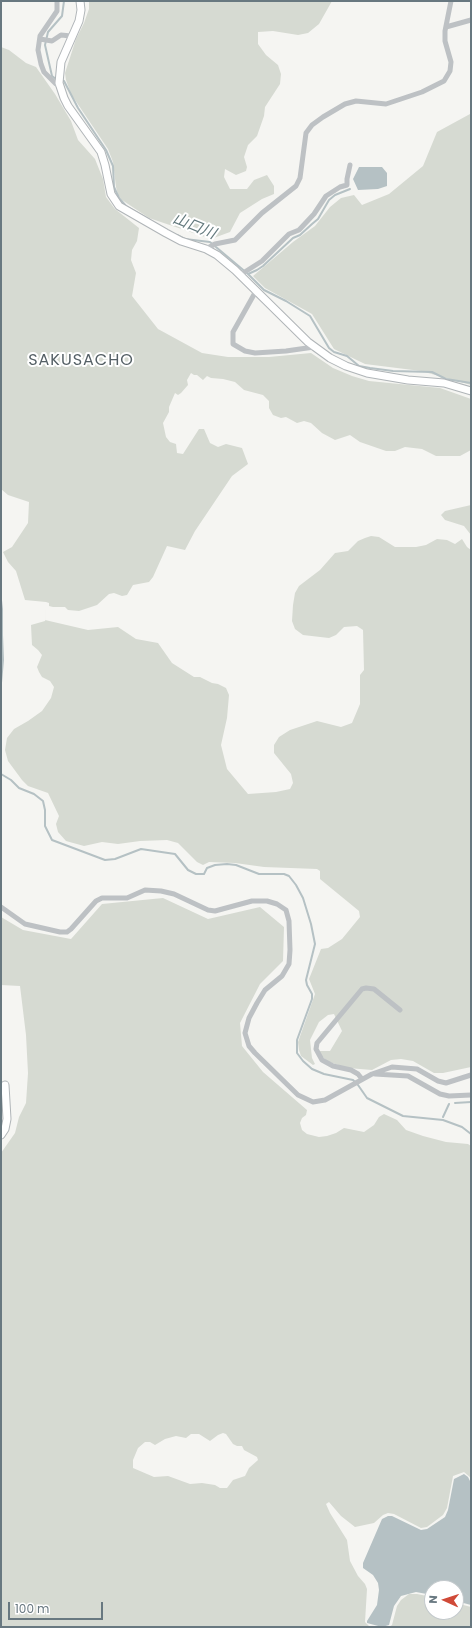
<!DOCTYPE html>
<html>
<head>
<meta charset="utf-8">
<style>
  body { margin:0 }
  #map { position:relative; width:472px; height:1628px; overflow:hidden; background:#f5f5f2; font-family:Poppins,sans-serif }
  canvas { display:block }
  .frame { position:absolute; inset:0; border:2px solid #687880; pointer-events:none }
  .north { position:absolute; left:424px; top:1580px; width:40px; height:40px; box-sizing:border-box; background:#fff; border:1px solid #c3c9cc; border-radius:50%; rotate:273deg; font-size:11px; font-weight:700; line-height:16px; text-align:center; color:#687880 }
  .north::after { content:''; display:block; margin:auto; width:14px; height:18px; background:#d04a38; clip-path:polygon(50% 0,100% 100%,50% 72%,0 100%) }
  .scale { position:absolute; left:8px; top:1602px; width:95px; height:18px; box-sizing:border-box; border:2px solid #687880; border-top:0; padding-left:5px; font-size:12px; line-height:14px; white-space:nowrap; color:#687880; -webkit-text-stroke:3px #fff; paint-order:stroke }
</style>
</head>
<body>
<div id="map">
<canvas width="472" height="1628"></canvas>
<div class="frame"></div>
<div class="north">N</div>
<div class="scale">100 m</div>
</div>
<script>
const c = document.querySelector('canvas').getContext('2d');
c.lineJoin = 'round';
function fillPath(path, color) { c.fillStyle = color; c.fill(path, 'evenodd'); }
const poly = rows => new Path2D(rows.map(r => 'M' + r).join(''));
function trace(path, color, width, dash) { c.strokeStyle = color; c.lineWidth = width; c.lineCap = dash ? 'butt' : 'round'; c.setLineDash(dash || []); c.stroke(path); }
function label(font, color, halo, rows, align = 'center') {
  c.font = font + ' Poppins,"Noto Sans JP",sans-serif'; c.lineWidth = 4; c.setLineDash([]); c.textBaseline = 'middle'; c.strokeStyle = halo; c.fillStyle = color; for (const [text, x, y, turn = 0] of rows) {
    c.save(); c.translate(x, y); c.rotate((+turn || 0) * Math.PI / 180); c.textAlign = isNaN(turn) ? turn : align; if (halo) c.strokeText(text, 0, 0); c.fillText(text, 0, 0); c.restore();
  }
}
const green = poly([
  [89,1,332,1,319,24,308,33,298,35,273,31,258,32,258,44,266,55,278,65,281,74,280,84,265,107,264,116,257,136,248,145,244,157,247,167,246,171,236,175,225,169,224,177,230,189,247,189,254,180,267,175,274,186,274,194,262,199,240,213,230,232,211,239,149,218,122,200,118,195,116,187,113,162,108,149,71,94,66,80,65,73,76,39,84,23,89,9],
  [1,47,9,50,26,63,36,67,55,94,71,121,78,140,95,159,103,179,106,197,115,209,139,228,137,241,132,250,131,260,136,273,132,296,158,329,202,353,228,357,269,357,311,353,333,368,352,376,369,381,440,388,471,399,471,450,460,456,436,456,422,449,405,447,395,451,386,451,360,442,350,435,335,440,322,433,311,423,304,421,297,423,286,417,281,418,273,415,269,408,269,401,263,395,244,390,235,382,223,379,211,378,207,376,203,380,197,375,194,375,191,373,187,380,188,385,181,393,178,395,175,393,169,407,169,412,163,423,166,437,170,442,176,444,177,453,183,454,199,429,204,429,210,443,218,447,226,444,242,448,248,464,232,476,195,531,185,550,167,546,153,577,149,582,133,585,127,595,122,596,114,593,109,594,97,605,79,611,68,610,65,607,53,607,49,606,49,603,46,602,45,620,88,630,118,627,136,639,158,643,172,663,194,677,200,677,212,683,218,684,226,688,229,695,227,718,221,745,227,769,248,794,276,792,290,789,293,783,291,774,274,753,274,745,279,737,290,730,317,721,341,727,352,723,360,704,360,675,364,670,363,630,357,626,344,627,336,635,329,638,303,635,295,629,292,621,293,605,295,593,299,586,320,570,335,553,348,551,358,541,365,538,371,536,379,537,395,547,416,547,426,545,437,539,447,540,455,544,462,539,467,547,471,550,471,1067,443,1073,434,1073,413,1061,401,1059,391,1060,372,1070,348,1068,329,1062,320,1055,320,1051,330,1051,342,1031,334,1014,328,1015,319,1022,310,1040,312,1058,315,1064,313,1065,301,1056,299,1050,298,1042,315,994,309,979,321,949,328,948,342,939,360,917,359,911,320,879,320,871,317,869,264,867,235,863,209,862,203,865,197,862,178,843,167,840,140,841,118,844,102,842,84,846,66,841,58,832,56,824,59,816,48,793,28,786,22,780,8,761,5,750,7,738,14,729,28,721,42,711,51,698,54,687,50,681,42,677,39,672,37,667,42,655,38,650,32,645,31,625,45,621,46,602,25,600,16,571,8,562,3,552,12,547,28,523,29,502,8,495,1,489],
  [470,114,471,114,471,385,421,371,365,364,334,349,312,314,265,288,253,276,293,242,315,226,330,207,341,198,354,195,362,205,389,194,423,166,437,132],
  [471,505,471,535,464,526,445,520,441,515,445,511],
  [163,898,208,919,260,907,284,927,283,961,260,984,240,1023,242,1046,263,1072,307,1110,306,1115,302,1118,300,1123,302,1130,307,1134,319,1137,327,1136,336,1133,344,1128,364,1132,374,1125,379,1117,384,1114,397,1120,406,1130,423,1136,446,1142,468,1144,471,1146,471,1478,464,1472,453,1476,447,1508,443,1515,427,1527,421,1528,394,1514,388,1513,383,1515,374,1523,355,1527,341,1516,329,1502,326,1504,330,1513,347,1540,350,1561,358,1576,365,1584,367,1589,365,1622,370,1627,1,1627,1,1153,15,1133,19,1117,26,1103,28,1073,26,1035,20,986,1,985,1,917,23,930,71,939,102,904],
  [223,1433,226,1434,233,1444,237,1446,242,1446,244,1450,257,1457,258,1460,249,1468,245,1476,233,1480,227,1488,220,1488,215,1485,202,1483,190,1484,168,1476,154,1477,133,1468,133,1460,138,1448,145,1442,150,1442,155,1445,165,1439,176,1436,186,1438,191,1434,199,1434,210,1441,218,1435],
  [409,1594,417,1594,432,1597,432,1612,456,1612,456,1603,471,1607,471,1627,389,1627,392,1625,397,1606,401,1600]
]);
const water = poly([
  [359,167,382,167,387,173,387,186,378,189,358,190,353,179],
  [464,1474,468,1477,471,1483,471,1605,456,1601,456,1588,432,1588,432,1595,416,1592,401,1596,394,1606,389,1625,382,1627,367,1623,367,1621,377,1605,379,1590,378,1583,373,1575,363,1568,363,1563,382,1519,388,1516,392,1516,421,1530,427,1529,445,1517,448,1510,454,1479]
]);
const stream = poly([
  [64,1,62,16,48,32,45,45,52,76,56,79,64,81,78,108,106,150,113,166,114,187,119,198,126,206,150,220],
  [177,235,185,239,210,242,248,274,264,290,286,301,310,316,329,348,334,352,347,356,359,366,370,368,393,371,432,372,446,379,471,383],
  [248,274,257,270,263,266,293,238,300,235,312,224,318,219,329,200,335,195,350,189],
  [1,600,2,609,2,635,3,660,1,683],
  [1,774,11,780,19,788,34,794,43,801,45,810,45,826,52,840,105,860,115,859,141,849,175,854,188,870,196,874,204,874,207,868,215,865,227,864,236,865,259,874,284,874,289,876,296,885,303,898,311,924,315,944,306,980,307,985,312,994,312,999,297,1040,297,1053,303,1061,312,1069,324,1074,353,1080,358,1085,367,1098,403,1116,443,1120,462,1127,471,1134],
  [455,1103,471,1102],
  [443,1117,449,1104]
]);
const street = poly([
  [57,1,57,11,40,36,38,50,41,64,44,72,56,84,59,85],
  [446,27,471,20],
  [40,39,52,41,61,35,71,36],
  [206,249,215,244,235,240,262,213,296,186,300,178,306,133,312,125,323,117,345,104,356,101,386,104,422,92,444,81,450,71,451,62,445,41,445,31,451,1],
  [240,275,262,261,289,234,299,230,314,214,326,196,340,187,347,185,347,179,350,165],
  [256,291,233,332,233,344,245,351,255,353,286,351,314,347],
  [1,907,25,924,60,932,67,932,71,929,96,901,102,898,127,898,145,890,161,891,174,894,208,910,215,911,252,901,267,901,277,904,286,910,289,921,290,950,289,964,282,976,265,990,257,1003,249,1018,245,1033,249,1046,255,1053,298,1095,313,1102,325,1100,372,1074,392,1067,417,1069,438,1081,446,1083,471,1075],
  [375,1074,408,1076,440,1094,449,1096,471,1095],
  [362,1079,358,1074,351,1070,333,1066,322,1060,316,1049,317,1043,362,989,366,988,374,989,400,1010]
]);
const secondary = poly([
  [80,1,81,10,79,21,61,62,59,83,64,98,68,106,101,152,105,165,111,194,119,206,166,233,181,241,206,249,217,255,235,270,308,342,330,358,346,366,367,373,408,380,444,383,471,391],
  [1,1135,5,1129,7,1119,5,1085]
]);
const waterNames = [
  ["山口川",194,227,22]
];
const quarterNames = [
  ["SAKUSACHO",81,361]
];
fillPath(green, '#d6dad2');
fillPath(water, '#b5c1c4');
trace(stream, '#b5c1c4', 2);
trace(secondary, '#b0b5b8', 9);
trace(street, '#bdc1c4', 5);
trace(secondary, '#fff', 7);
label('italic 15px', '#63797d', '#fff', waterNames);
c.letterSpacing = '1px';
label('16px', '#556066', '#fff', quarterNames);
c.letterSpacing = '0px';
</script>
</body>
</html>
